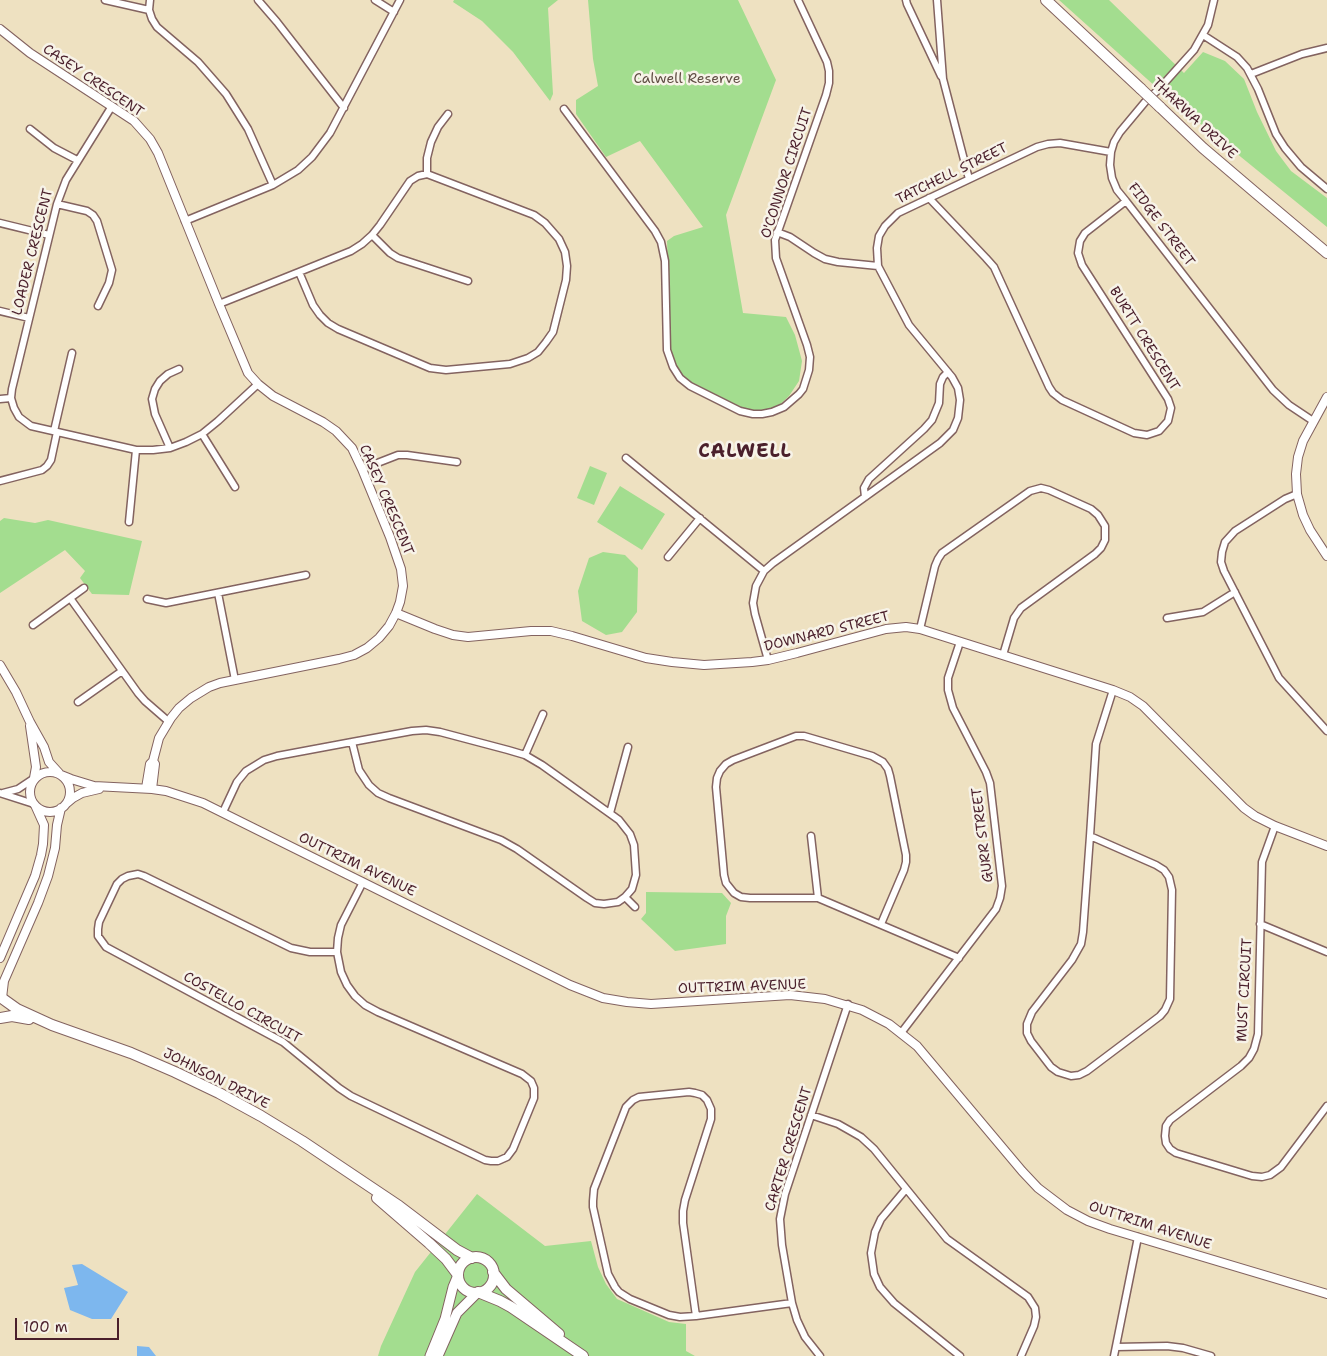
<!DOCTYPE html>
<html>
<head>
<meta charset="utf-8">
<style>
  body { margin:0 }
  #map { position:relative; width:1327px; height:1356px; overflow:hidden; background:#eee1c1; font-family:"Shantell Sans",sans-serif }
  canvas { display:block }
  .scale { position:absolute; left:15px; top:1318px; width:104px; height:22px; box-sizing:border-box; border:2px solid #4a1f2b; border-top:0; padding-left:6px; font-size:15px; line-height:18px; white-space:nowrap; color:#4a1f2b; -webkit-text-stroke:4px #f7f3e8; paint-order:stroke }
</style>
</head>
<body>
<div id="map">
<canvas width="1327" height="1356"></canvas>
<div class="scale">100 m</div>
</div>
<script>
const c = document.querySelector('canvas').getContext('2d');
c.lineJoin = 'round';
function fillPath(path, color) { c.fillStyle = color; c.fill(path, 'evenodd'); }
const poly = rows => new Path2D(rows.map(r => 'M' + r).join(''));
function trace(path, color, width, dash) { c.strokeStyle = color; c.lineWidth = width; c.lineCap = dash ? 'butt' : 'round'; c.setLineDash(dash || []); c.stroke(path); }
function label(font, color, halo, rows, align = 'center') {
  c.font = font + ' "Shantell Sans",sans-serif'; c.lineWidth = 5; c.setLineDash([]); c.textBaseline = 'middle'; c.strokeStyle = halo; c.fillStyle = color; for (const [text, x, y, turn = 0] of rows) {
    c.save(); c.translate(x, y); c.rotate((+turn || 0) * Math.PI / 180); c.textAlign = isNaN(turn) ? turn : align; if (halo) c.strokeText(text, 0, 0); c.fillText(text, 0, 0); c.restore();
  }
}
const green = poly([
  [454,0,558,0,548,8,553,94,550,101,513,52,482,21,453,2],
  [588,0,738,0,776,80,726,215,743,313,786,317,795,335,802,361,799,381,789,396,776,408,756,412,738,407,686,381,671,357,667,241,674,236,703,227,640,141,606,157,576,114,576,100,598,86,593,59],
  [1059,0,1109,0,1184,73,1203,52,1225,61,1244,79,1257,112,1276,151,1291,171,1327,198,1327,227,1166,96],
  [590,466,607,473,594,505,577,498],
  [620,486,665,514,642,550,597,522],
  [4,518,35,523,48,520,142,541,129,595,92,594,80,578,85,571,65,550,0,593,0,521],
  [603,552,625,555,638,568,637,612,622,632,606,635,582,621,578,591,589,558],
  [646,892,722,893,731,903,726,916,726,944,675,951,641,919,646,913],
  [477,1194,545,1246,591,1241,598,1267,606,1284,617,1299,669,1322,686,1324,686,1351,695,1356,378,1356,381,1346,415,1272]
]);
const water = poly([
  [82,1264,128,1292,111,1319,92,1319,70,1310,64,1288,78,1285,72,1265],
  [137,1346,149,1347,156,1356,137,1356]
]);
const minor = poly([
  [105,0,149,10],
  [150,0,149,10,152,19,157,27,198,62,226,94,248,129,273,185],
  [258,0,277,22,344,108],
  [375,0,394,12],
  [906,0,907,4,941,76],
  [937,0,943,79,969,179],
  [1214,0,1208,25,1194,50,1159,89,1145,102,1120,132,1114,142,1111,152,1110,165,1112,178,1117,190,1126,201,1273,390,1289,405,1313,421],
  [1203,35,1237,57,1247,68,1258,89,1276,134,1285,148,1301,167,1327,189],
  [1251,74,1302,54,1327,48],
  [112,106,66,180,57,204,12,389,11,398,14,408,19,417,31,426,123,447,136,450,153,450,170,448,186,442,202,434,218,421,258,384],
  [564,109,655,231,661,242,665,261,667,350,673,367,680,378,690,386,740,411,753,414,762,414,772,412,784,407,799,394,803,389,809,370,810,357,807,345,776,258,775,240,826,95,829,83,829,71,827,62,798,0],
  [30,129,54,148,77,160],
  [427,174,427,158,431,142,438,127,448,114],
  [929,198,986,258,994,267,1049,387,1053,393,1062,400,1134,433,1147,435,1159,431,1168,421,1171,408,1168,399,1082,265,1078,253,1080,241,1085,233,1126,201],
  [57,204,87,211,93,215,97,221,112,270,109,283,98,306],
  [185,221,273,185,298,170,312,157,330,133,400,0],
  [0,223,49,235],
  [777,232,790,237,814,253,825,259,838,262,878,266],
  [372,235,390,253,398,258,468,281],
  [219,304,299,272,313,305,320,315,328,323,338,329,430,368,446,370,510,364,528,358,538,352,546,342,553,332,566,280,567,266,565,252,559,239,545,223,534,215,427,174,418,176,410,181,380,225,372,235,362,244,351,251,299,272],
  [0,311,29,318],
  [0,399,11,398],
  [54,431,72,353],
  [202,434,235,487],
  [170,448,155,414,152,399,155,389,160,381,168,374,179,369],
  [626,458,764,571],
  [362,469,398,455,407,455,457,462],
  [0,481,42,470,47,466,51,460,57,432],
  [1297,494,1285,499,1235,531,1225,542,1222,552,1221,562,1224,571,1279,678,1327,731],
  [865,497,864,488,869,479,924,429,932,420,939,403,940,384,943,377,948,372],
  [129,522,136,450],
  [668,557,700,518],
  [218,593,235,680],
  [70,598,138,693,145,701,168,721],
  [147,599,166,603,306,575],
  [1167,618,1203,612,1235,592],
  [33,625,84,588],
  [920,629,935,566,938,559,942,553,1030,491,1041,488,1049,490,1091,509,1098,515,1105,526,1105,540,1101,548,1095,554,1021,608,1014,618,1003,655],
  [768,660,755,614,753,603,756,586,764,571,773,563,940,443,953,430,958,418,960,400,958,388,952,377,909,325,878,266,877,248,879,236,885,226,898,213,1037,147,1048,144,1060,143,1111,152],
  [78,702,122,671],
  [525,755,543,714],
  [0,793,34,804],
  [3,793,18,789,33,779],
  [223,812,237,782,246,771,264,760,277,756,352,742,412,731,426,730,440,732,508,750,525,755,542,765,619,820,630,834,634,845,636,875,632,889,625,897,618,902,604,904,595,903,587,898,517,849,501,840,389,798,378,793,369,785,359,770,352,742],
  [610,813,628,747],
  [1275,826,1262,862,1258,1034,1254,1049,1249,1058,1241,1066,1170,1120,1166,1126,1165,1136,1166,1143,1170,1149,1176,1153,1252,1176,1262,1177,1270,1175,1281,1167,1327,1106],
  [811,836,818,898],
  [1090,836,1083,932,1081,944,1072,960,1032,1012,1027,1024,1027,1033,1031,1041,1051,1067,1058,1072,1071,1076,1079,1075,1087,1071,1160,1016,1165,1010,1170,999,1172,890,1169,877,1164,870,1156,865,1090,836,1096,744,1113,690],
  [625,897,635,907],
  [881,924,904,870,906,862,906,855,890,776,888,769,883,762,872,756,804,736,796,736,733,760,726,764,720,771,717,778,716,787,724,875,726,883,734,893,741,897,750,898,818,898,959,958],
  [1260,924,1327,952],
  [337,952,341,972,347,985,355,996,365,1005,378,1012,522,1074,531,1081,534,1088,534,1098,513,1149,507,1157,498,1161,491,1161,485,1160,351,1096,339,1088,283,1042,106,947,98,936,98,929,99,922,117,884,122,879,128,876,138,874,144,876,291,948,310,952,337,952,338,938,341,925,363,882],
  [901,1033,996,909,1000,898,1002,886,990,783,986,772,953,708,948,690,948,678,960,642],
  [811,1115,838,1124,861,1137,874,1149,947,1239,1028,1297,1035,1308,1036,1317,1034,1326,1021,1356],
  [906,1189,881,1219,875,1232,871,1253,874,1274,880,1287,894,1303,960,1356],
  [696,1316,683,1223,683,1211,685,1200,711,1119,711,1109,707,1100,702,1095,695,1093,689,1092,639,1097,633,1100,626,1107,594,1189,593,1201,593,1207,608,1274,615,1287,619,1292,630,1299,669,1315,680,1317,696,1316,792,1303],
  [1116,1347,1167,1346,1183,1348,1211,1356],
  [820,1356,805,1337,797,1320,792,1303,782,1245,780,1219,785,1194,848,1004],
  [1114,1356,1138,1237]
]);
const tertiary = poly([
  [0,29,30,53,134,121,150,139,158,153,219,304,248,373,258,384,273,396,323,422,336,431,352,448,362,469,390,537,401,569,403,586,400,602,396,613,389,626,379,638,367,648,354,655,339,659,220,683,209,687,191,698,179,708,171,718,159,738,153,761,150,764,146,788],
  [1327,397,1303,441,1298,457,1296,474,1297,494,1303,515,1310,530,1327,556],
  [396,613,435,629,453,635,468,637,531,631,551,631,572,636,646,658,672,662,704,665,752,662,768,660,797,653,886,629,906,627,920,629,1113,690,1130,697,1143,706,1244,808,1255,816,1275,826,1327,846],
  [0,665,16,692,30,722,44,747,49,762,59,773],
  [30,726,36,767,34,778],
  '30 792a20 20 0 1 1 40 0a20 20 0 1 1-40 0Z',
  [61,775,71,779,94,786,152,789,166,791,203,803,570,985,603,998,627,1002,651,1004,790,995,825,999,862,1010,889,1024,917,1046,1022,1171,1038,1188,1067,1210,1088,1221,1110,1229,1327,1294],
  [152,789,155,764,153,761],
  [67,803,73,798,82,793,99,789],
  [0,958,35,876,41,855,43,844,44,825,35,805],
  [2,998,4,981,38,903,48,876,55,848,57,825,61,808]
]);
const secondary = poly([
  [430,1356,445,1319,453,1287,458,1275],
  [438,1356,457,1313,478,1292]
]);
const primary = poly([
  [1046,0,1141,89],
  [1160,107,1203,148,1257,194,1327,253],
  [3,999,17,1009,52,1025,131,1053,175,1072,219,1093,261,1116,302,1141,399,1206,457,1250,472,1258],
  [0,1018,12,1016,29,1019],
  [377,1198,429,1243,446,1259,458,1275],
  '458 1275a18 18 0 1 1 36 0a18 18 0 1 1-36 0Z',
  [493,1272,506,1289,559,1334],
  [478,1292,500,1301,511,1307,583,1356]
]);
const primaryBridge = poly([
  [1141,89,1160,107]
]);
const parkNames = [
  ["Calwell Reserve",687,79]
];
const streetNames = [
  ["CASEY CRESCENT",93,81,34],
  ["THARWA DRIVE",1194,119,43],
  ["O'CONNOR CIRCUIT",787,173,-72],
  ["TATCHELL STREET",952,174,-26],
  ["FIDGE STREET",1161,225,53],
  ["LOADER CRESCENT",33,252,-76],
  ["BURTT CRESCENT",1144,339,58],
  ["CASEY CRESCENT",386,500,67],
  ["DOWNARD STREET",827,632,-14],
  ["GURR STREET",983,835,-97],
  ["OUTTRIM AVENUE",357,865,26],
  ["OUTTRIM AVENUE",742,987,-2],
  ["MUST CIRCUIT",1245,990,-87],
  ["COSTELLO CIRCUIT",242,1008,29],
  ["JOHNSON DRIVE",216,1079,27],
  ["CARTER CRESCENT",789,1149,-73],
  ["OUTTRIM AVENUE",1150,1226,18]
];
const districtNames = [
  ["CALWELL",745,452]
];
fillPath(green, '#a3dd8f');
fillPath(water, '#7db7ee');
trace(minor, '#836360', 9);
trace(tertiary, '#836360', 10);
trace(secondary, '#836360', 11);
trace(primary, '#836360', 12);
trace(minor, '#fff', 6);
trace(tertiary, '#fff', 8);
trace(secondary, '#fff', 9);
trace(primary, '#fff', 10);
trace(primaryBridge, '#836360', 12, []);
trace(primaryBridge, '#fff', 10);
label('14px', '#604e44', '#f7f3e8', parkNames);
label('14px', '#4a1f2b', '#f7f3e8', streetNames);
c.letterSpacing = '1px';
label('bold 19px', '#4a1f2b', '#f7f3e8', districtNames);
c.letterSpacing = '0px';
</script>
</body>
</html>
